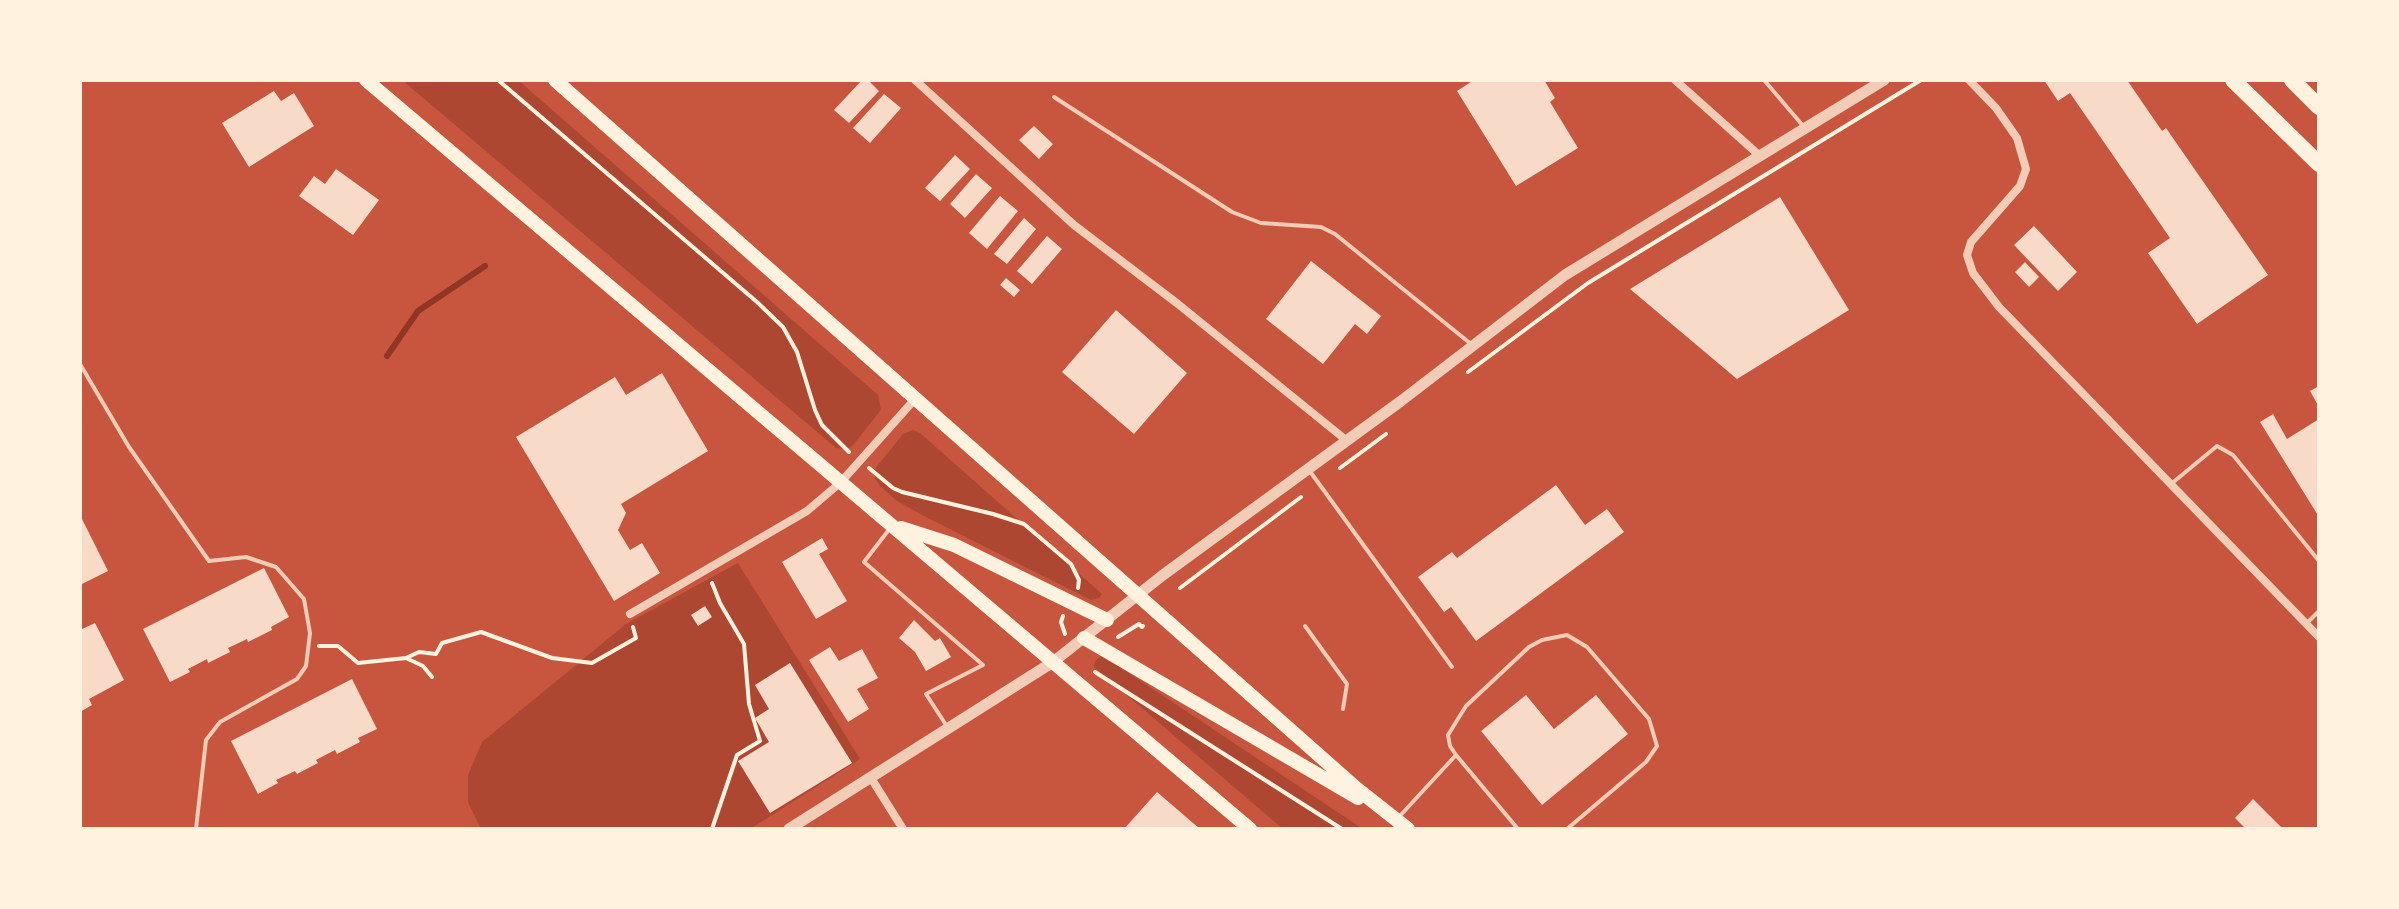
<!DOCTYPE html>
<html>
<head>
<meta charset="utf-8">
<style>
  body { margin:0 }
  #map { position:relative; width:2399px; height:909px; overflow:hidden; background:#c8553d; font-family:"DM Sans",sans-serif }
  canvas { display:block }
  .frame { position:absolute; inset:0; border:82px solid #fff3e0; pointer-events:none }
</style>
</head>
<body>
<div id="map">
<canvas width="2399" height="909"></canvas>
<div class="frame"></div>
</div>
<script>
const c = document.querySelector('canvas').getContext('2d');
c.lineJoin = 'round';
function fillPath(path, color) { c.fillStyle = color; c.fill(path, 'evenodd'); }
const poly = rows => new Path2D(rows.map(r => 'M' + r).join(''));
function trace(path, color, width, dash) { c.strokeStyle = color; c.lineWidth = width; c.lineCap = dash ? 'butt' : 'round'; c.setLineDash(dash || []); c.stroke(path); }
const green = poly([
  [402,80,518,80,878,395,881,410,853,445,848,449,836,448],
  [913,430,920,433,1102,594,1099,598,1091,600,924,516,897,501,880,486,875,478,874,470,903,434],
  [738,563,860,759,750,829,481,829,468,802,468,775,482,742,626,624],
  [1101,656,1111,661,1363,829,1283,829,1094,667,1095,661]
]);
const stream = poly([
  [387,356,418,311,485,266]
]);
const building = poly([
  [862,80,868,80,879,91,849,123,834,110],
  [1474,80,1544,80,1555,98,1550,102,1578,148,1516,186,1457,91],
  [2044,80,2127,80,2162,131,2166,128,2268,275,2197,324,2148,253,2170,238,2070,93,2058,101],
  [274,91,281,101,294,93,314,126,249,167,222,123],
  [884,94,901,108,870,143,853,128],
  [1034,126,1053,144,1039,159,1019,140],
  [955,155,970,169,940,201,925,188],
  [336,169,379,200,353,235,299,196,314,176,325,184],
  [976,174,992,188,965,218,950,204],
  [1000,196,1018,211,987,249,969,233],
  [1780,197,1849,310,1737,379,1630,289],
  [1024,218,1036,229,1007,264,994,254],
  [2034,226,2077,272,2058,291,2014,245],
  [1047,236,1062,249,1032,284,1017,271],
  [1311,261,1381,316,1367,334,1355,324,1323,364,1266,319],
  [2025,262,2039,277,2029,287,2015,272],
  [1006,278,1020,290,1014,297,1000,285],
  [1116,310,1187,373,1134,434,1062,372],
  [662,373,708,451,621,504,626,513,618,530,630,550,642,543,660,573,614,601,516,437,615,377,626,395],
  [2319,386,2319,407,2310,391],
  [2273,414,2287,439,2319,419,2319,517,2260,422],
  [1556,485,1585,525,1607,509,1624,532,1476,641,1451,607,1444,612,1418,577,1452,552,1457,558],
  [80,515,108,571,80,585],
  [822,538,828,549,819,554,847,601,816,619,782,562],
  [264,568,289,617,271,627,272,630,248,642,247,639,228,648,230,652,208,663,207,659,188,669,190,672,170,682,143,629],
  [705,606,712,617,698,626,691,615],
  [914,620,935,641,940,638,951,657,926,671,915,652,899,638],
  [95,623,124,680,89,699,92,705,80,712,80,630],
  [830,647,839,661,862,649,878,678,857,689,869,709,848,722,809,660],
  [790,663,852,763,770,813,738,761,769,742,755,718,769,709,755,685],
  [352,679,377,729,358,738,360,742,337,754,335,750,316,760,318,763,297,774,295,771,276,780,278,783,258,794,231,741],
  [1526,695,1554,729,1596,695,1628,734,1542,805,1481,731],
  [1157,792,1200,829,1124,829],
  [2253,799,2283,829,2246,829,2235,818]
]);
const path = poly([
  [498,80,757,302,783,327,797,352,815,410,822,425,849,452],
  [1468,372,1588,283,1921,80],
  [869,468,893,488,902,492,993,514,1024,524,1071,564,1079,580,1078,588],
  [1340,468,1386,434],
  [712,583,720,603,744,644,749,704,760,741,737,755,712,829],
  [1180,588,1301,497],
  [1063,616,1061,622,1065,634],
  [1118,637,1139,624,1142,627,1143,626],
  [319,646,338,646,358,663,406,658,423,666,432,677],
  [406,658,419,652,436,654,442,643,481,632,552,658,592,663,636,638,633,627],
  [1095,672,1342,829]
]);
const service = poly([
  [1764,80,1804,127],
  [1054,97,1232,212,1261,223,1321,227,1335,234,1471,344],
  [80,364,129,447,209,561,246,557,276,567,304,599,310,633,306,666,297,679,220,722,206,740,196,829],
  [1309,470,1452,667],
  [2171,484,2217,446,2233,455,2319,561],
  [891,527,864,562,983,665,926,694,946,725],
  [2307,623,2319,611],
  [1305,626,1347,684,1343,709],
  [1398,818,1456,755],
  [1518,829,1456,755,1450,746,1448,735,1466,706,1529,647,1542,640,1567,635,1587,647,1649,719,1657,746,1646,762,1567,829]
]);
const minor = poly([
  [915,80,1074,225,1178,304,1346,440],
  [1675,80,1760,156],
  [1969,80,1996,108,2017,138,2026,169,2020,186,1971,242,1967,255,1973,273,1999,307,2319,637],
  [630,614,807,511,841,482,915,399],
  [871,778,903,829]
]);
const tertiary = poly([
  [789,829,1053,662,1163,575,1401,401,1565,275,1884,80]
]);
const primary = poly([
  [366,80,1250,829],
  [555,80,1356,788,1408,829],
  [901,528,954,545,1107,620],
  [1084,638,1358,798]
]);
const motorway = poly([
  [2233,80,2319,164],
  [2292,80,2319,107]
]);
fillPath(green, '#ae4732');
trace(stream, '#8f3625', 6);
fillPath(building, '#f7dbc8');
trace(path, '#fff3e0', 4);
trace(service, '#f1ccb7', 4);
trace(minor, '#f1ccb7', 8);
trace(tertiary, '#f1ccb7', 11);
trace(primary, '#fff3e0', 14);
trace(motorway, '#fff3e0', 16);
</script>
</body>
</html>
